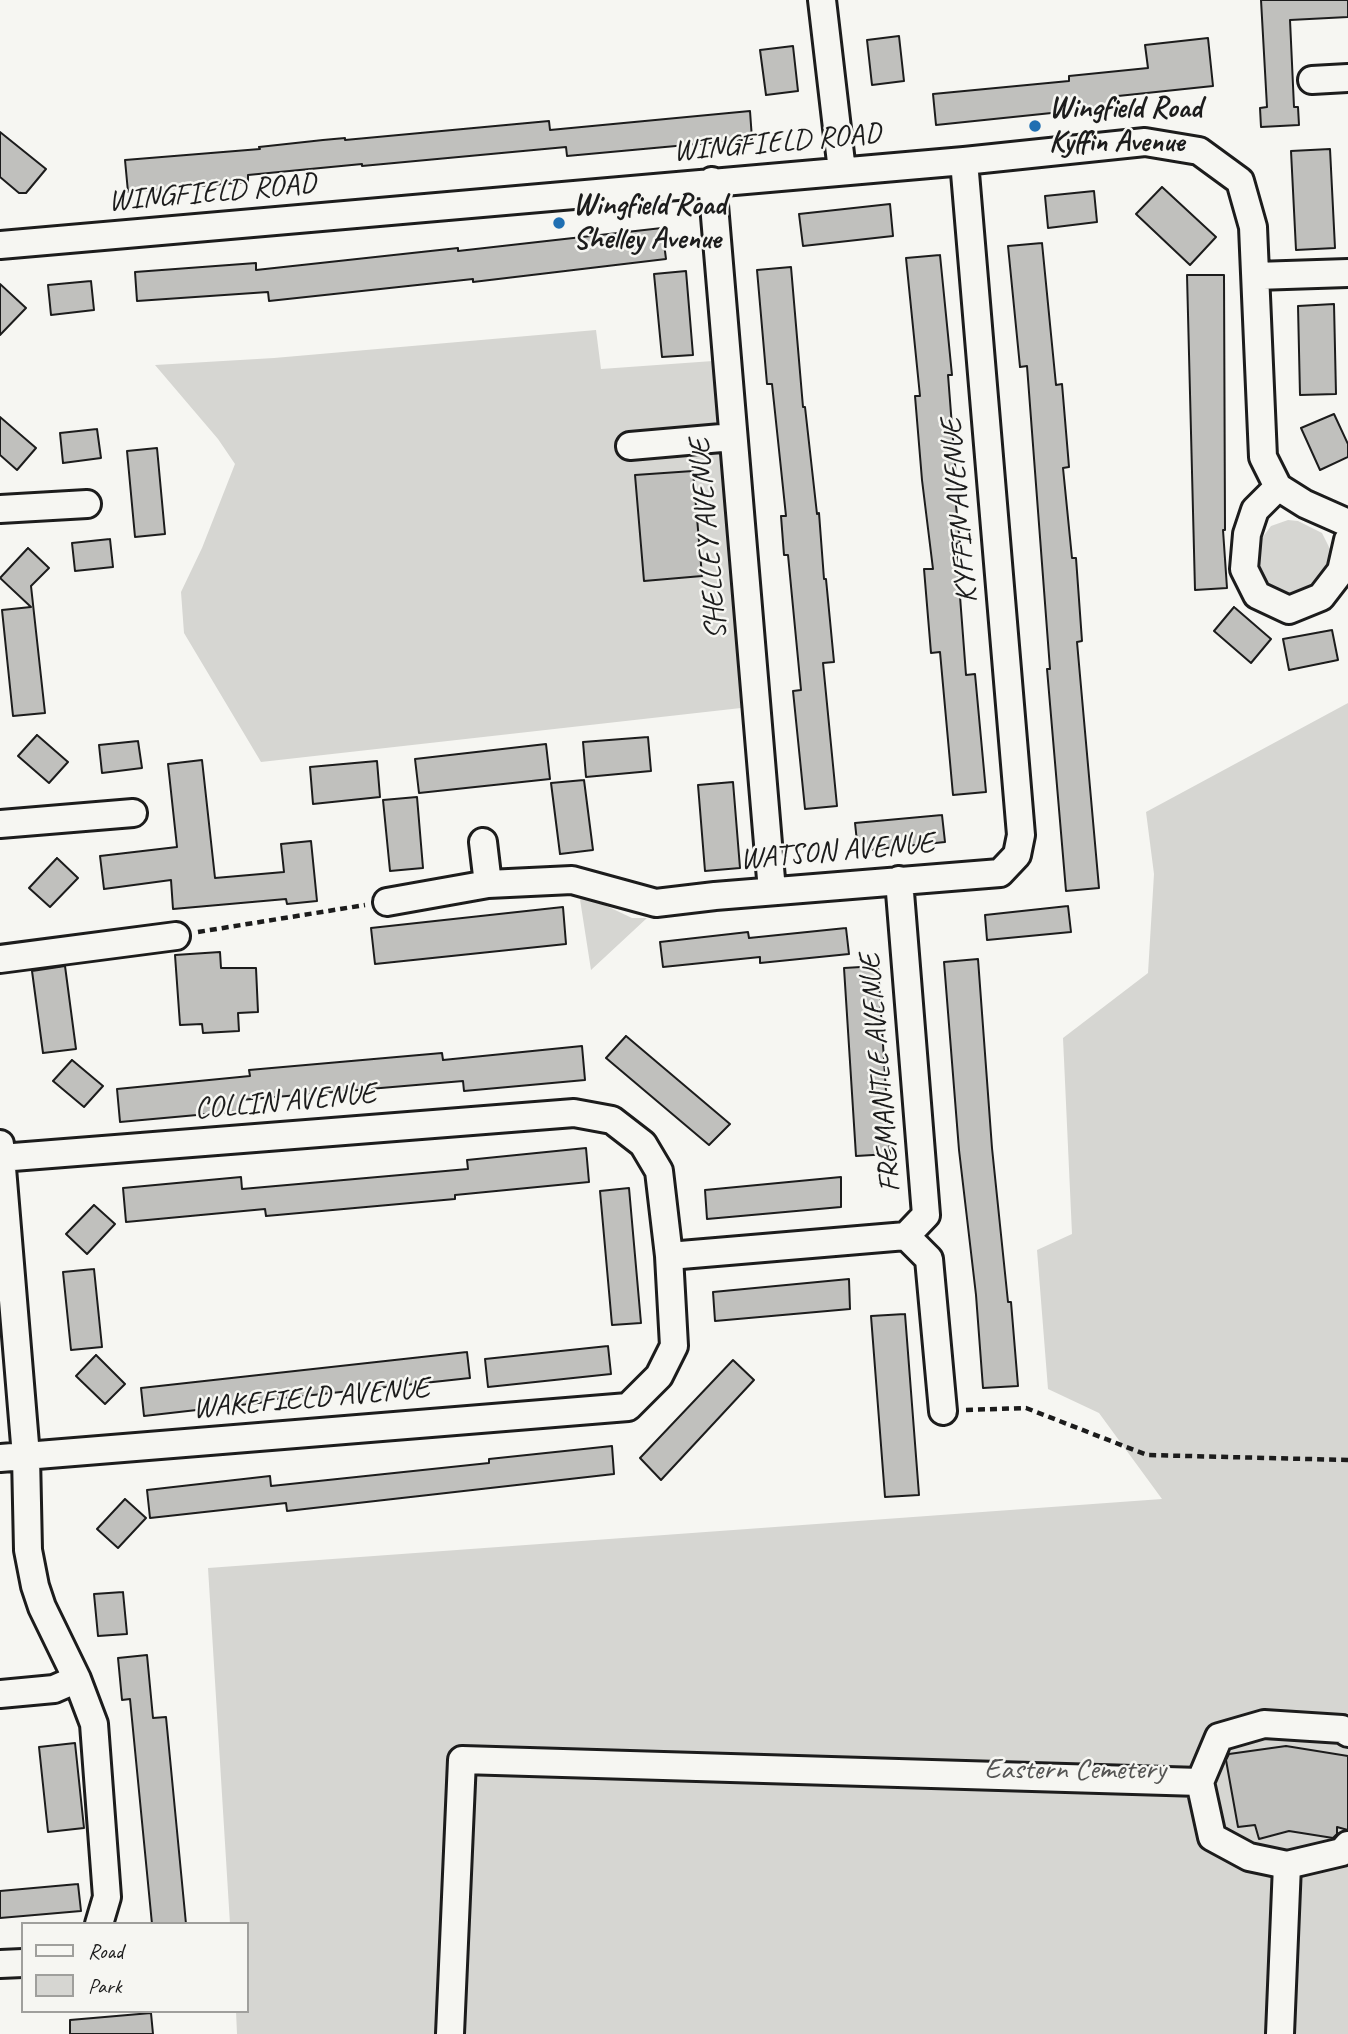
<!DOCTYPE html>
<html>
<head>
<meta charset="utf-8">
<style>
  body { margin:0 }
  #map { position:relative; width:1348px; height:2034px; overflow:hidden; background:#f6f6f2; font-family:Caveat,sans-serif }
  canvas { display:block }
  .legend { position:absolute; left:21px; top:1922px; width:228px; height:91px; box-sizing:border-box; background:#f6f6f2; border:2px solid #9f9f9c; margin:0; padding:9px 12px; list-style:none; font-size:21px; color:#1c1c1c }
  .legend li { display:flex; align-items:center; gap:14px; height:35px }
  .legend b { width:35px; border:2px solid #9f9f9c }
</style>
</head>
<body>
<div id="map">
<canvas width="1348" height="2034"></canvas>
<ul class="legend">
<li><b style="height:9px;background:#f6f6f2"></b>Road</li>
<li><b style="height:19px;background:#d6d6d2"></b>Park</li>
</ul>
</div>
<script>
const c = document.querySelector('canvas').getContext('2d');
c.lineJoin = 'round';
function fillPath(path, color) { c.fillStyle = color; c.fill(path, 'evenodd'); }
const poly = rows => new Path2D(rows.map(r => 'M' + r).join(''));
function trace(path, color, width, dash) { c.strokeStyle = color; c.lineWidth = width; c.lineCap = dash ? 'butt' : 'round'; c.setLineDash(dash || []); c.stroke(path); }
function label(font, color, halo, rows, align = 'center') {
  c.font = font + ' Caveat,sans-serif'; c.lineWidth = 5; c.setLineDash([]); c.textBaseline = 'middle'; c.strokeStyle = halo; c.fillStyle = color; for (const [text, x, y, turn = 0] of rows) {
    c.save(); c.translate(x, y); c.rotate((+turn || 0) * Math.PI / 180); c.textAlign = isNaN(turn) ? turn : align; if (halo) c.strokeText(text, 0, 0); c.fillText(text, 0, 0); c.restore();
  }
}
const green = poly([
  [596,330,601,369,713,361,741,708,261,762,184,633,181,592,202,548,235,464,218,439,155,365,274,358],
  [1288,520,1298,521,1322,533,1330,549,1330,559,1324,579,1308,596,1274,599,1258,571,1259,542,1271,526],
  [1348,703,1348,2034,237,2034,236,2011,247,2011,247,1924,230,1924,208,1568,1162,1499,1099,1413,1048,1389,1037,1250,1072,1234,1063,1038,1148,973,1154,874,1146,812],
  [579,893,632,918,647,918,591,970]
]);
const building = poly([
  [1261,0,1348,0,1348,17,1290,20,1294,107,1298,107,1299,125,1261,127,1260,108,1267,107,1261,0],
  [899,36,904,81,872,85,867,40,899,36],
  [1208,38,1213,86,1118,96,1119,106,936,125,933,94,1069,81,1069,76,1148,68,1145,45,1208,38],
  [793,46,798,91,766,95,760,50,793,46],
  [750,111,752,139,567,156,566,147,362,166,362,164,248,175,248,182,128,192,125,160,260,149,259,147,323,140,345,138,345,140,549,121,550,130,750,111],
  [0,132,46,169,26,193,19,193,0,177,0,132],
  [1330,149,1335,248,1296,250,1291,151,1330,149],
  [1162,187,1216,237,1190,265,1136,214,1162,187],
  [1094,191,1097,222,1048,228,1045,196,1094,191],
  [890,204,893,236,803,246,799,214,890,204],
  [662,228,666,259,473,282,473,279,269,301,268,292,137,301,135,272,256,263,256,270,458,248,458,251,662,228],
  [1042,243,1056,385,1062,384,1069,467,1063,468,1072,558,1076,558,1082,641,1077,642,1099,888,1066,891,1047,669,1050,669,1027,366,1020,367,1008,246,1042,243],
  [940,255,952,375,948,375,956,477,953,477,960,543,956,544,966,675,975,674,986,792,953,795,940,652,931,653,924,569,933,569,922,480,915,396,920,396,906,258,940,255],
  [791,267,803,407,805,407,817,514,819,513,824,579,826,579,834,662,823,663,837,806,805,809,793,691,801,690,788,555,784,555,781,516,786,516,772,384,767,384,757,270,791,267],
  [686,271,693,355,662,357,654,274,686,271],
  [1187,275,1224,275,1225,530,1223,530,1227,588,1195,590,1187,275],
  [91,281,94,310,51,315,48,285,91,281],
  [0,284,26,308,0,335,0,284],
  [1334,304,1336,394,1300,395,1298,306,1334,304],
  [1334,414,1348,444,1348,457,1320,470,1301,428,1334,414],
  [0,417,36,448,17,470,0,455,0,417],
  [97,429,101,458,63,463,60,433,97,429],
  [157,448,165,534,135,537,127,451,157,448],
  [693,471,702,576,644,581,635,475,693,471],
  [110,539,113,567,75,571,72,543,110,539],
  [28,548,49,568,31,586,45,713,13,716,2,610,31,607,0,578,28,548],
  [1234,607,1271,639,1251,663,1214,631,1234,607],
  [1332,630,1338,660,1289,670,1283,639,1332,630],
  [37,735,68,762,49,783,18,756,37,735],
  [648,737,651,771,586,777,583,742,648,737],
  [138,741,142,768,102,773,99,745,138,741],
  [546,744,550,779,419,793,415,759,546,744],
  [202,760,215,878,284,872,281,844,311,841,317,901,287,904,286,899,173,909,171,880,104,889,100,856,177,847,168,764,202,760],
  [377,761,380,797,313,804,310,767,377,761],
  [584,780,593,850,560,854,551,783,584,780],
  [733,782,740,868,705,871,698,785,733,782],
  [417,797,423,868,390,871,383,800,417,797],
  [942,815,945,842,858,851,855,823,942,815],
  [57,858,78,878,50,907,29,888,57,858],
  [1068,906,1071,932,987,940,985,915,1068,906],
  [563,907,566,944,375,964,371,928,563,907],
  [846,928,849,954,760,963,760,957,663,967,660,942,748,932,749,938,846,928],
  [220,952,221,968,256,968,258,1012,238,1013,239,1031,203,1033,202,1024,180,1025,175,955,220,952],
  [978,959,992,1148,1008,1302,1011,1302,1018,1386,983,1388,976,1295,959,1150,944,962,978,959],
  [65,966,76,1049,43,1053,32,971,65,966],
  [878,966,890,1154,856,1156,844,968,878,966],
  [626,1036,730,1124,709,1145,606,1058,626,1036],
  [582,1046,585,1080,464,1091,463,1081,240,1100,241,1111,120,1122,117,1089,250,1076,249,1070,442,1053,443,1060,582,1046],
  [72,1060,103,1086,84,1107,53,1081,72,1060],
  [586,1148,589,1182,455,1195,455,1199,266,1216,265,1209,126,1222,123,1188,241,1177,242,1189,468,1169,467,1160,586,1148],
  [841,1177,841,1207,707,1219,705,1190,841,1177],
  [629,1188,641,1323,612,1325,600,1191,629,1188],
  [94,1205,115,1224,87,1254,66,1234,94,1205],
  [94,1269,102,1347,71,1350,63,1272,94,1269],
  [849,1279,850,1309,715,1321,713,1292,849,1279],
  [905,1314,919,1495,885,1497,871,1316,905,1314],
  [608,1346,611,1374,488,1387,485,1359,608,1346],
  [467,1352,470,1378,267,1400,267,1402,144,1416,141,1388,467,1352],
  [96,1355,125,1384,105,1404,76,1376,96,1355],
  [733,1360,754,1380,661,1480,640,1458,733,1360],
  [612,1446,614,1474,287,1511,286,1503,150,1518,147,1490,270,1476,271,1486,489,1463,489,1459,612,1446],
  [125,1499,146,1518,118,1548,97,1529,125,1499],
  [123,1592,127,1634,98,1636,94,1594,123,1592],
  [147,1655,153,1718,166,1717,186,1924,152,1924,130,1699,122,1700,118,1658,147,1655],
  [75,1743,84,1828,48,1832,39,1747,75,1743],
  [1286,1746,1348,1756,1348,1830,1337,1827,1337,1834,1333,1838,1289,1831,1259,1839,1255,1825,1238,1827,1226,1760,1229,1754,1286,1746],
  [78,1884,81,1911,0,1918,0,1891,78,1884],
  [151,2013,153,2034,70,2034,70,2020,151,2013]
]);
const path = poly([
  [198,932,365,905],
  [966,1410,1026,1408,1147,1455,1348,1460]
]);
const minor = poly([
  [822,0,842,171],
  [1312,80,1348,78],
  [712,181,772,891],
  [0,245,964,161,1145,142,1199,151,1240,181,1253,227,1263,457,1278,487,1305,504,1348,523],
  [1256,276,1348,273],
  [630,446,733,437],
  [1278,487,1255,510,1247,534,1244,569,1257,595,1289,610,1321,597,1341,571,1348,540],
  [0,509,87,504],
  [0,824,133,813],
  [483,842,488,884],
  [899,880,926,1215,906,1236,929,1259,943,1411],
  [387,902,488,884,572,880,656,903,715,896,1000,873,1017,855,1021,835,964,161],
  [0,959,176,936],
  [0,1144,26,1456,28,1550,35,1586,42,1607,77,1679,94,1724,107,1897,99,1924],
  [0,1158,574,1113,612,1120,643,1144,659,1171,669,1256,674,1346,659,1376,628,1407,0,1458],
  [669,1256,906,1236],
  [0,1694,54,1689,77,1679],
  [1348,1733,1342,1729,1264,1724,1219,1737,1200,1782,1212,1837,1249,1857,1287,1865,1342,1852,1348,1845],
  [0,1964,23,1963],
  [450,2034,462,1760,1200,1782],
  [1280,2034,1287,1865]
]);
const markers = [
  [1035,126,7,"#1f6fb2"],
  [559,223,7,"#1f6fb2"]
];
const poiNames = [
  ["Wingfield Road",1049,109],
  ["Kyffin Avenue",1049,143],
  ["Wingfield Road",573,206],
  ["Shelley Avenue",573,240]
];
const streetNames = [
  ["WINGFIELD ROAD",777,143,-5],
  ["WINGFIELD ROAD",212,193,-5],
  ["KYFFIN AVENUE",960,511,-95],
  ["SHELLEY AVENUE",709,539,-95],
  ["WATSON AVENUE",837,852,-5],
  ["FREMANTLE AVENUE",881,1073,-95],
  ["COLLIN AVENUE",285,1102,-5],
  ["WAKEFIELD AVENUE",311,1399,-5]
];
const parkNames = [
  ["Eastern Cemetery",1075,1770]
];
fillPath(green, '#d6d6d2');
fillPath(building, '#c0c0bd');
trace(building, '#1c1c1c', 2);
trace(minor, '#1c1c1c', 32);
trace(path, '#1c1c1c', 4.5, [7, 5]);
trace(minor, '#f6f6f2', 26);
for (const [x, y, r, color] of markers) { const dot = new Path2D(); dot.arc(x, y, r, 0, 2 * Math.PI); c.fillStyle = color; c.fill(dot); trace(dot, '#f6f6f2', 2.5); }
label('bold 30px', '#1c1c1c', '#f6f6f2', poiNames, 'left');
label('30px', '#1c1c1c', '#f6f6f2', streetNames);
label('30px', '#545453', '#f6f6f2', parkNames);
</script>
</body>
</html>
